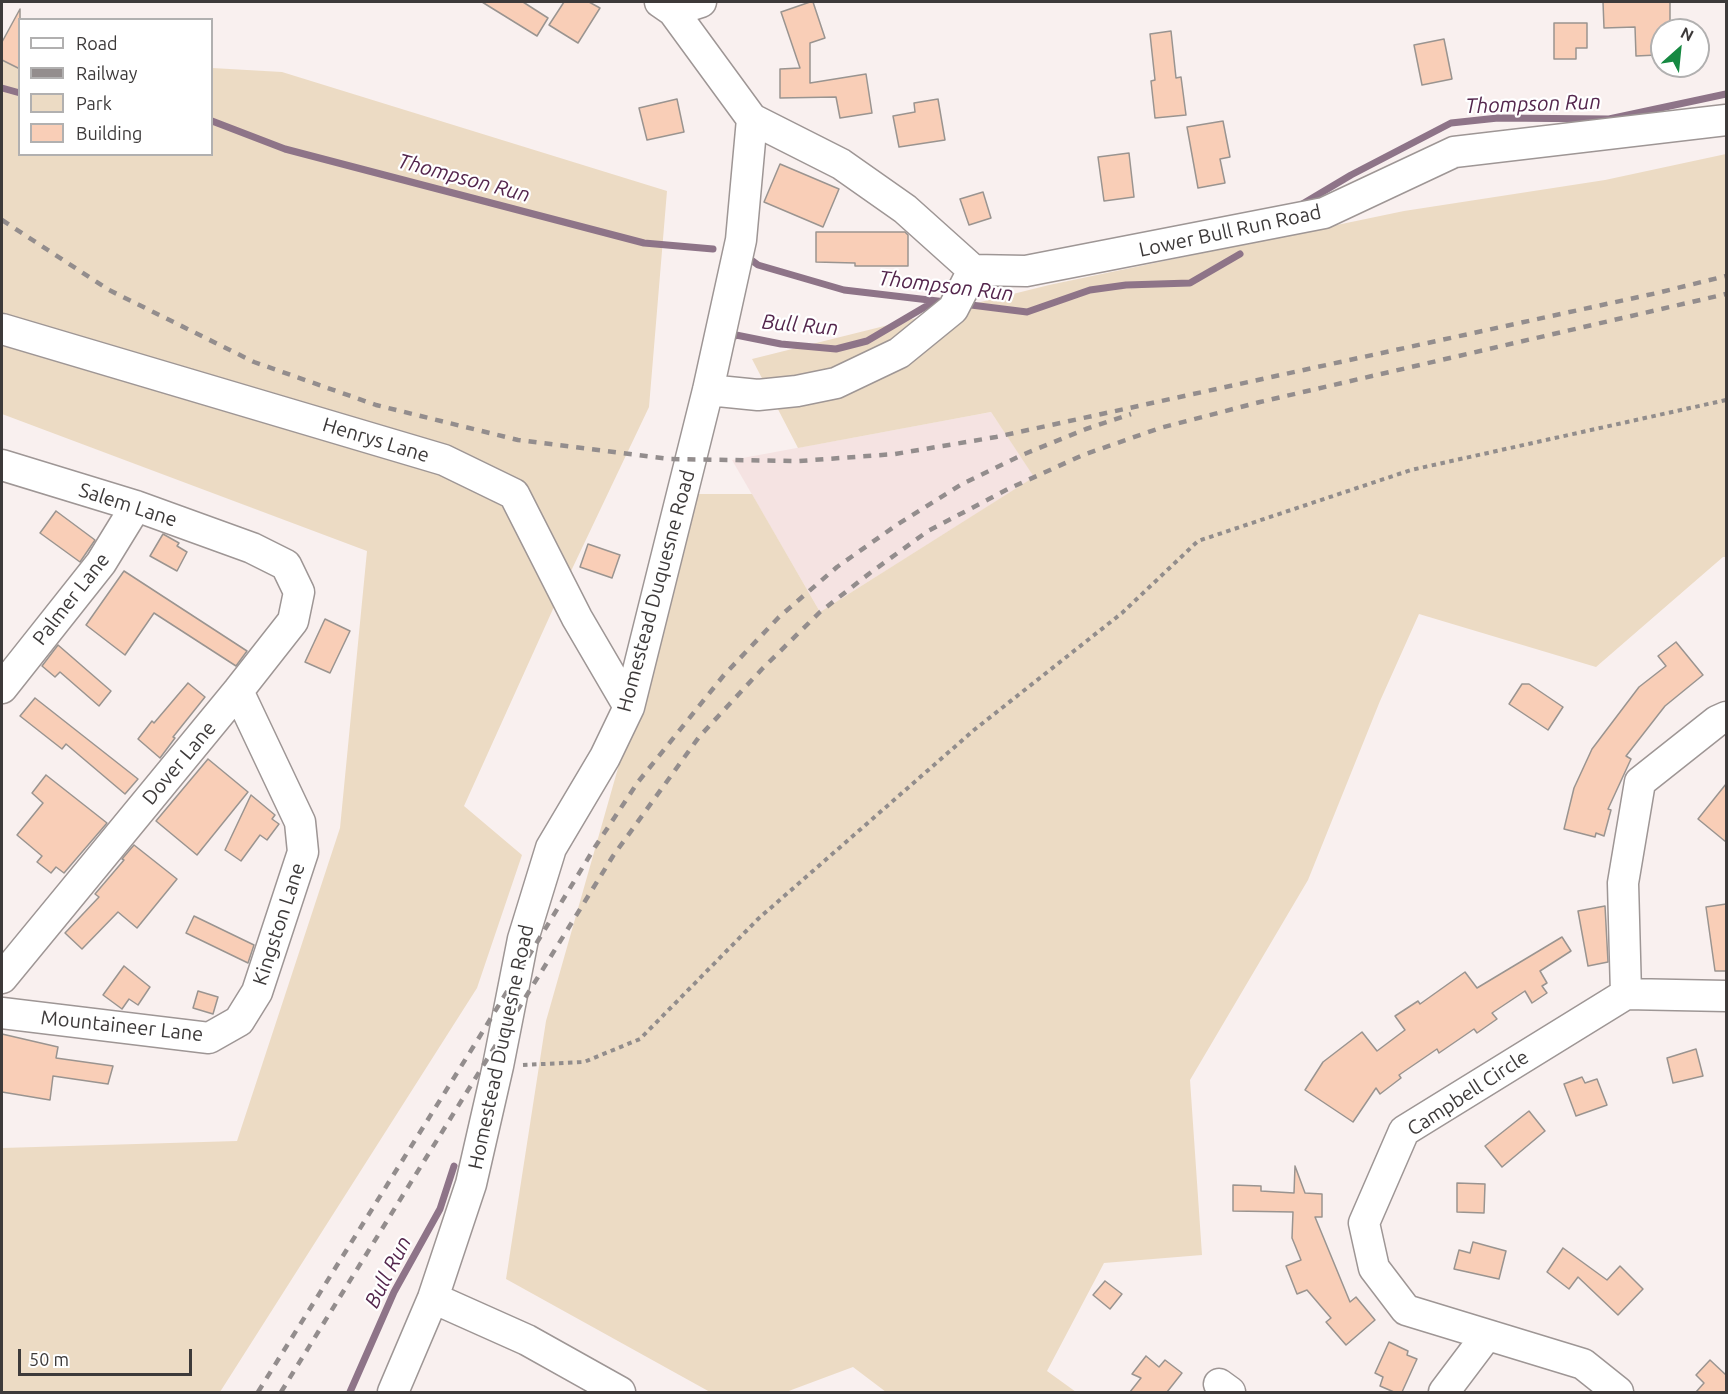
<!DOCTYPE html>
<html>
<head>
<meta charset="utf-8">
<style>
  body { margin:0 }
  #map { position:relative; width:1728px; height:1394px; overflow:hidden; background:#f9f0ef; font-family:Ubuntu,sans-serif }
  canvas { display:block }
  .frame { position:absolute; inset:0; border:3px solid #3d3a3a; pointer-events:none }
  .legend { position:absolute; left:18px; top:18px; width:195px; height:138px; box-sizing:border-box; background:#fff; border:2px solid #b1b0b0; margin:0; padding:8px 10px; list-style:none; font-size:18px; color:#3d3a3a }
  .legend li { display:flex; align-items:center; gap:12px; height:30px }
  .legend b { width:30px; border:2px solid #b1b0b0 }
  .north { position:absolute; left:1650px; top:18px; width:60px; height:60px; box-sizing:border-box; background:#fff; border:2px solid #b1b0b0; border-radius:50%; rotate:27deg; font-size:16px; font-weight:700; line-height:24px; text-align:center; color:#3d3a3a }
  .north::after { content:''; display:block; margin:auto; width:21px; height:27px; background:#168942; clip-path:polygon(50% 0,100% 100%,50% 72%,0 100%) }
  .scale { position:absolute; left:18px; top:1349px; width:174px; height:27px; box-sizing:border-box; border:3px solid #3d3a3a; border-top:0; padding-left:8px; font-size:18px; line-height:21px; white-space:nowrap; color:#3d3a3a; -webkit-text-stroke:4px #fff; paint-order:stroke }
</style>
</head>
<body>
<div id="map">
<canvas width="1728" height="1394"></canvas>
<div class="frame"></div>
<ul class="legend">
<li><b style="height:8px;background:#fff"></b>Road</li>
<li><b style="height:8px;background:#938d8d"></b>Railway</li>
<li><b style="height:16px;background:#ecdbc4"></b>Park</li>
<li><b style="height:16px;background:#f9ceb7"></b>Building</li>
</ul>
<div class="north">N</div>
<div class="scale">50 m</div>
</div>
<script>
const c = document.querySelector('canvas').getContext('2d');
c.lineJoin = 'round';
function fillPath(path, color) { c.fillStyle = color; c.fill(path, 'evenodd'); }
const poly = rows => new Path2D(rows.map(r => 'M' + r).join(''));
function trace(path, color, width, dash) { c.strokeStyle = color; c.lineWidth = width; c.lineCap = dash ? 'butt' : 'round'; c.setLineDash(dash || []); c.stroke(path); }
function label(font, color, halo, rows, align = 'center') {
  c.font = font + ' Ubuntu,sans-serif'; c.lineWidth = 4.5; c.setLineDash([]); c.textBaseline = 'middle'; c.strokeStyle = halo; c.fillStyle = color; for (const [text, x, y, turn = 0] of rows) {
    c.save(); c.translate(x, y); c.rotate((+turn || 0) * Math.PI / 180); c.textAlign = isNaN(turn) ? turn : align; if (halo) c.strokeText(text, 0, 0); c.fillText(text, 0, 0); c.restore();
  }
}
const built = poly([
  [991,412,1035,477,820,612,732,460]
]);
const green = poly([
  [2,58,19,59,20,154,212,154,212,68,282,72,667,191,649,407,553,609,464,806,522,855,477,988,220,1392,2,1392,2,1148,237,1141,340,828,367,551,2,414],
  [1726,154,1726,557,1723,557,1596,667,1419,614,1380,701,1308,880,1190,1080,1202,1255,1104,1263,1047,1371,1076,1392,886,1392,853,1367,786,1392,710,1392,506,1279,546,1021,696,494,752,494,820,612,1034,477,991,412,798,448,752,359,1049,285,1404,211,1605,180]
]);
const stream = poly([
  [2,88,20,93],
  [212,121,285,149,644,243,713,249],
  [1299,206,1351,175,1451,123,1498,118,1609,119,1726,94],
  [750,259,758,265,844,290,946,302],
  [963,304,1027,312,1090,290,1126,285,1190,283,1240,254],
  [730,340,736,335,781,344,836,349,867,341,935,301],
  [350,1392,394,1292,440,1209,454,1166]
]);
const building = poly([
  [482,2,523,2,548,18,537,36,482,2],
  [564,2,589,2,600,8,578,43,549,25,564,2],
  [810,2,813,2,825,38,810,43,810,83,866,74,872,113,840,118,836,97,780,98,780,69,800,68,781,12,810,2],
  [1603,2,1670,2,1670,30,1662,30,1662,47,1657,47,1657,55,1636,56,1635,27,1604,28,1603,2],
  [20,9,20,69,2,60,2,42,20,9],
  [1554,23,1587,23,1587,48,1576,48,1576,59,1554,59,1554,23],
  [1171,31,1176,78,1181,77,1186,115,1155,118,1151,81,1155,80,1150,34,1171,31],
  [1444,39,1452,79,1422,85,1414,45,1444,39],
  [677,99,684,132,647,140,639,108,677,99],
  [938,99,945,140,899,147,893,116,915,112,914,103,938,99],
  [1223,121,1230,157,1220,159,1225,183,1198,188,1187,127,1223,121],
  [1129,153,1134,197,1104,201,1098,157,1129,153],
  [780,164,839,189,823,227,764,202,780,164],
  [983,192,991,218,969,225,960,199,983,192],
  [816,232,905,232,908,235,908,266,855,266,855,263,816,262,816,232],
  [56,511,95,540,80,562,40,533,56,511],
  [163,534,179,543,177,546,187,552,177,571,150,556,163,534],
  [588,544,620,555,612,578,580,567,588,544],
  [124,571,247,651,236,666,154,613,125,655,86,625,124,571],
  [325,619,350,631,330,673,305,662,325,619],
  [1676,642,1703,675,1665,706,1626,756,1631,759,1608,809,1611,810,1604,836,1596,833,1595,837,1564,829,1574,788,1592,749,1639,687,1666,666,1658,656,1676,642],
  [58,645,111,691,99,706,60,672,55,677,42,666,58,645],
  [188,683,205,697,173,737,175,738,160,758,138,739,152,721,154,723,188,683],
  [1522,684,1529,684,1563,707,1548,730,1509,704,1522,684],
  [35,698,138,779,125,794,66,744,62,749,20,716,35,698],
  [208,759,248,792,197,855,156,821,208,759],
  [46,775,107,823,64,873,56,867,51,873,37,862,42,856,17,835,43,803,32,793,46,775],
  [1726,784,1726,842,1698,819,1726,784],
  [251,795,275,815,272,819,279,824,267,840,260,835,241,861,225,850,251,795],
  [134,845,177,879,137,928,118,912,82,949,65,933,99,897,95,894,124,860,122,859,134,845],
  [1726,904,1726,971,1715,971,1706,907,1726,904],
  [1605,906,1608,962,1588,966,1578,911,1605,906],
  [194,916,254,945,248,963,186,933,194,916],
  [1562,937,1571,951,1540,971,1547,983,1542,986,1547,993,1532,1003,1525,991,1492,1013,1497,1019,1477,1033,1474,1029,1439,1053,1437,1049,1399,1075,1401,1078,1380,1094,1376,1088,1353,1122,1305,1090,1323,1062,1362,1032,1377,1051,1405,1030,1395,1016,1418,1001,1420,1004,1465,972,1477,988,1562,937],
  [124,966,150,987,138,1005,129,999,122,1009,103,995,124,966],
  [198,991,218,997,213,1014,193,1008,198,991],
  [2,1034,58,1047,56,1058,113,1066,108,1084,53,1076,50,1100,2,1092,2,1034],
  [1696,1049,1703,1076,1673,1083,1667,1058,1696,1049],
  [1582,1077,1585,1083,1597,1079,1607,1105,1576,1116,1564,1084,1582,1077],
  [1529,1111,1545,1131,1502,1167,1485,1146,1529,1111],
  [1295,1166,1305,1193,1322,1194,1322,1217,1315,1217,1350,1302,1356,1297,1375,1320,1346,1345,1326,1322,1331,1318,1307,1290,1297,1294,1286,1266,1301,1260,1292,1238,1293,1212,1233,1211,1233,1185,1261,1186,1261,1191,1294,1193,1295,1166],
  [1457,1183,1485,1184,1484,1213,1457,1212,1457,1183],
  [1473,1242,1506,1251,1499,1279,1454,1269,1459,1250,1470,1253,1473,1242],
  [1563,1248,1607,1280,1620,1266,1643,1289,1618,1315,1578,1277,1569,1289,1547,1272,1563,1248],
  [1105,1281,1122,1294,1110,1309,1093,1295,1105,1281],
  [1389,1342,1408,1351,1407,1355,1417,1359,1402,1392,1394,1392,1380,1386,1383,1377,1375,1373,1389,1342],
  [1146,1356,1159,1367,1165,1360,1182,1373,1167,1392,1130,1392,1141,1378,1132,1374,1146,1356],
  [1710,1360,1726,1375,1726,1392,1696,1392,1704,1383,1696,1375,1710,1360]
]);
const path = poly([
  [523,1065,584,1062,640,1039,758,919,974,730,1122,613,1198,541,1411,470,1726,400]
]);
const minor = poly([
  [673,11,701,2],
  [752,119,841,164,905,209,973,270,1026,271,1324,213,1454,152,1726,120],
  [2,329,444,460,514,494,577,618,629,707],
  [708,390,758,395,797,391,836,383,899,353,953,309,973,270],
  [2,465,136,506,252,548,286,565,299,592,293,621,238,691,2,978],
  [2,688,101,563,136,506],
  [1626,994,1623,883,1640,782,1717,721,1726,717],
  [2,1013,209,1038,239,1021,257,992,303,852,300,822,238,691],
  [433,1298,527,1340,620,1392],
  [1219,1384,1230,1392],
  [393,1392,433,1298,471,1184,498,1066,523,939,551,848,605,757,629,707,708,390,741,240,752,119,673,11,660,2],
  [1444,1392,1487,1335],
  [1618,1392,1583,1364,1406,1310,1374,1268,1364,1223,1404,1131,1626,994,1726,996]
]);
const rail = poly([
  [2,220,109,290,254,362,376,405,518,440,669,459,799,461,895,454,996,437,1657,293,1726,276],
  [258,1392,480,1036,595,847,638,782,724,675,779,617,837,567,898,524,962,484,1022,455,1086,429,1131,414],
  [281,1392,613,856,699,737,762,669,820,612,870,573,928,531,1008,489,1083,455,1160,428,1260,402,1726,294]
]);
const streetNames = [
  ["Lower Bull Run Road",1230,231,-12],
  ["Henrys Lane",376,440,17],
  ["Salem Lane",128,505,18],
  ["Homestead Duquesne Road",656,591,-75],
  ["Palmer Lane",71,599,-52],
  ["Dover Lane",179,763,-50],
  ["Kingston Lane",279,924,-72],
  ["Mountaineer Lane",122,1026,6],
  ["Homestead Duquesne Road",501,1047,-78],
  ["Campbell Circle",1468,1093,-33]
];
const waterNames = [
  ["Thompson Run",1533,104,-2],
  ["Thompson Run",464,178,15],
  ["Thompson Run",946,286,7],
  ["Bull Run",800,325,5],
  ["Bull Run",388,1272,-63]
];
fillPath(built, '#f5e3e2');
fillPath(green, '#ecdbc4');
trace(stream, '#8e7488', 7);
fillPath(building, '#f9ceb7');
trace(building, '#9a9490', 1.5);
trace(minor, '#9e9695', 33);
trace(path, '#928d8c', 4, [4.5, 4.5]);
trace(minor, '#fff', 30);
trace(rail, '#938d8d', 4.5, [8, 8]);
label('20px', '#3d3a3a', '#fff', streetNames);
label('italic 21px', '#54264d', '#fff', waterNames);
</script>
</body>
</html>
